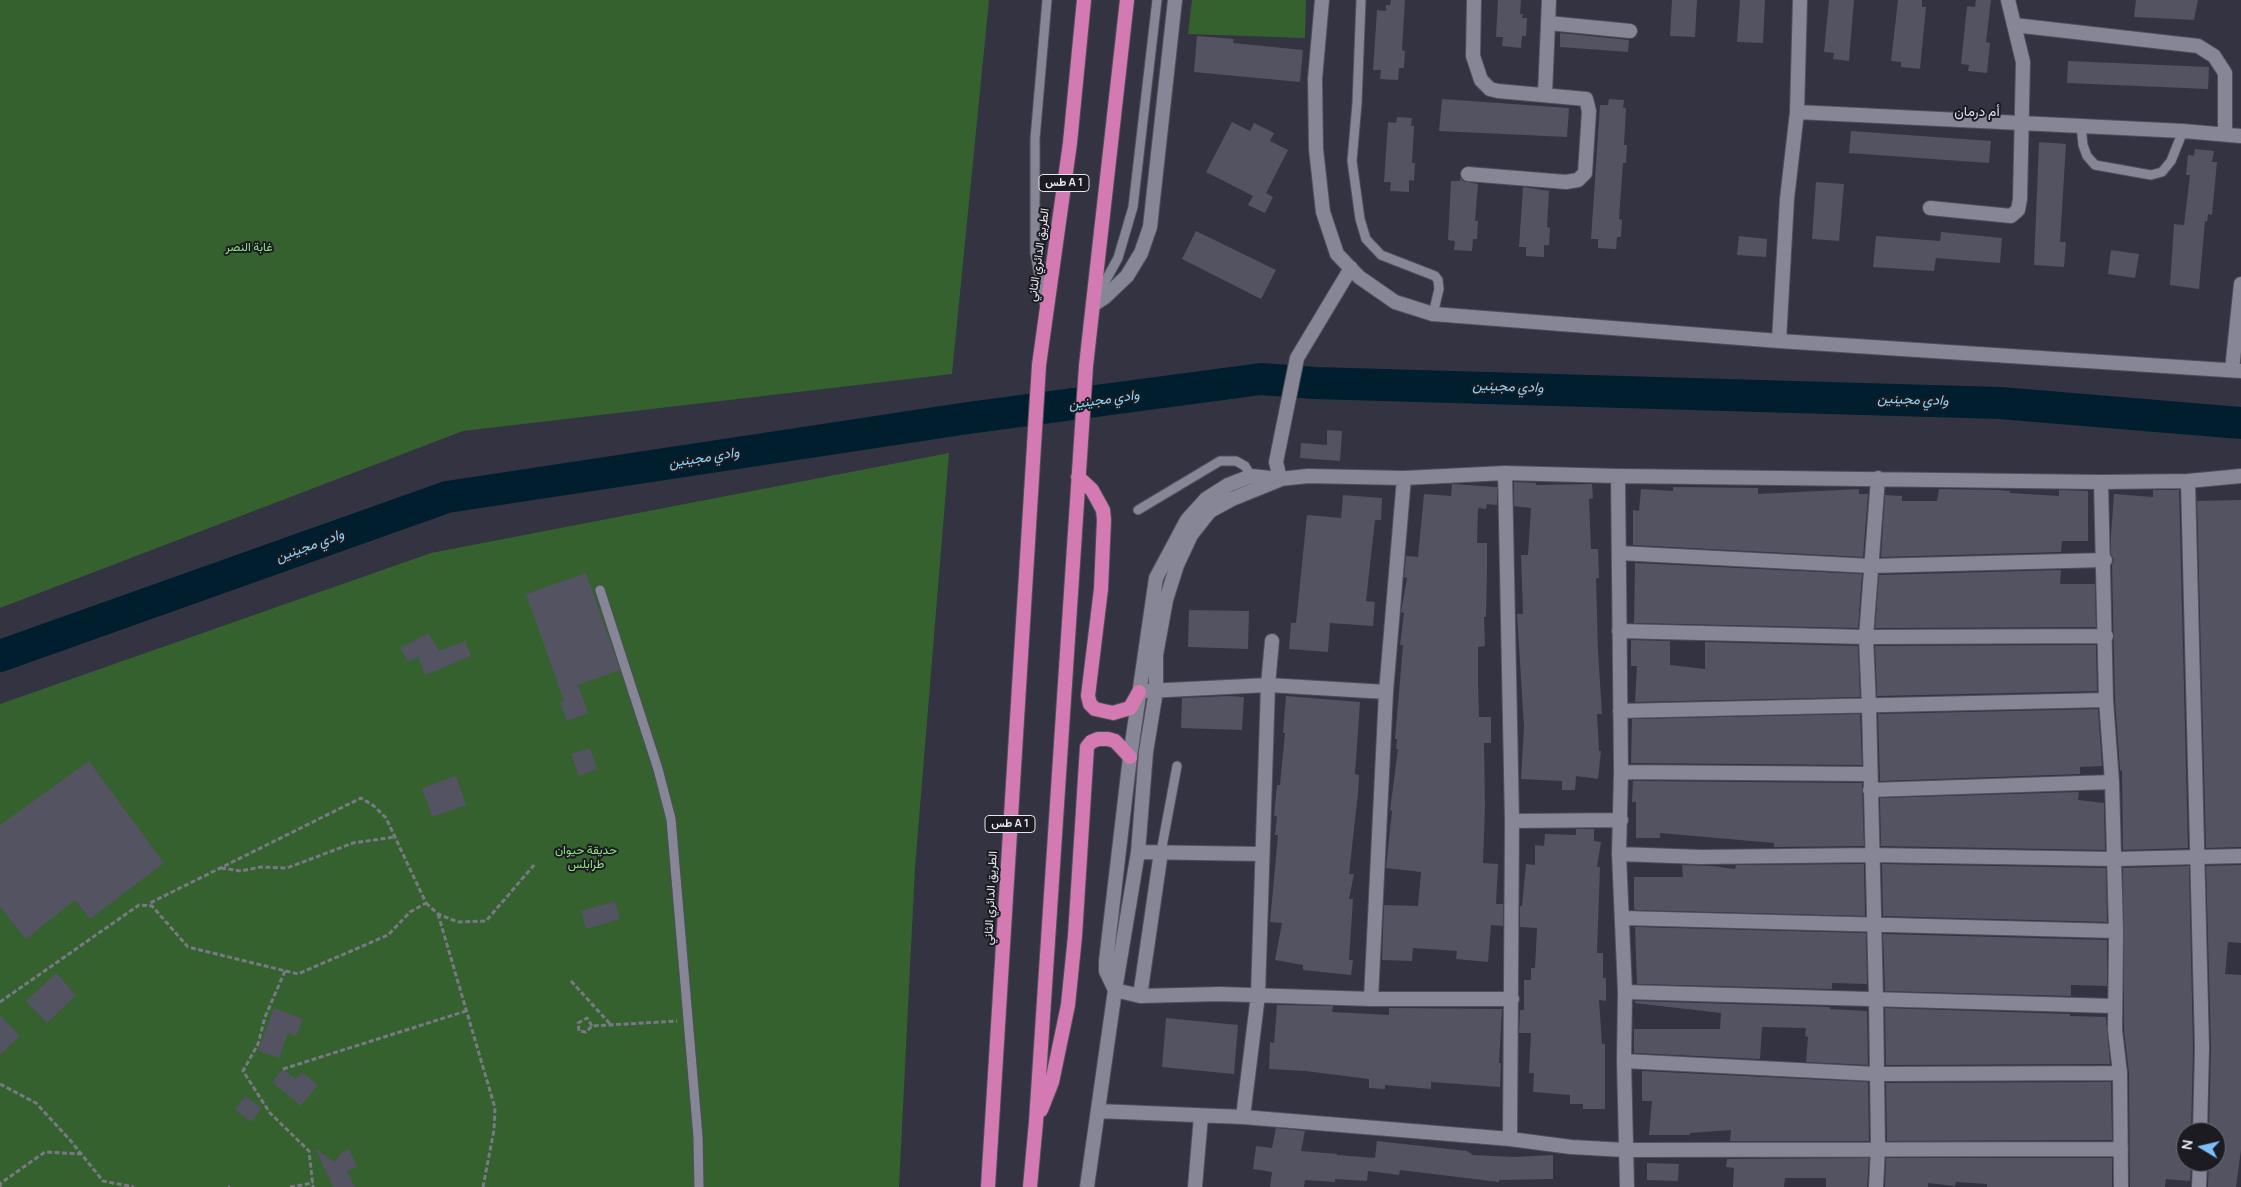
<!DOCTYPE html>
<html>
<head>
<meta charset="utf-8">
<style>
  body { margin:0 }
  #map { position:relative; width:2241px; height:1187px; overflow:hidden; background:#333341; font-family:Manrope,sans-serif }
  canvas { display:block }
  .north { position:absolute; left:2176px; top:1122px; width:50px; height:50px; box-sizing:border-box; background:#1c1b22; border:1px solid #6d6d74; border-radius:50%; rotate:279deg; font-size:14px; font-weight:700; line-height:20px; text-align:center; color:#e7e7f0 }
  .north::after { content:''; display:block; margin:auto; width:18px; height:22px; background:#7bbef8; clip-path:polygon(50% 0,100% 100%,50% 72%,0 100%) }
</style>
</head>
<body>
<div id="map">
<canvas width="2241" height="1187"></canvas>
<div class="north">N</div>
</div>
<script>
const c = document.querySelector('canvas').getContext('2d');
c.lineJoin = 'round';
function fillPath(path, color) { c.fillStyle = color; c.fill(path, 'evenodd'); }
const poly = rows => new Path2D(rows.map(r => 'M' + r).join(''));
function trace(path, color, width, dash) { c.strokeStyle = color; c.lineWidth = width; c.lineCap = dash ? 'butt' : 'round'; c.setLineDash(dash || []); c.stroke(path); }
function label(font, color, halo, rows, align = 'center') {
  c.font = font + ' Manrope,Vazirmatn,sans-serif'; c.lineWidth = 4; c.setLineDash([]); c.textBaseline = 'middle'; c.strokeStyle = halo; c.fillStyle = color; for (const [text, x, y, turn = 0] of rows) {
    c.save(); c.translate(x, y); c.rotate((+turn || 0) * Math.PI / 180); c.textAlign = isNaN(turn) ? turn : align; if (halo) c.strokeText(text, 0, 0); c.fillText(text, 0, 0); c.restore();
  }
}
const green = poly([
  [0,0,989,0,952,374,463,431,0,608],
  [1192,0,1306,0,1305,38,1188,34],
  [949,453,915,868,899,1187,0,1187,0,704,431,553]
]);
const river = poly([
  [0,656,447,497,968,418,1261,379,1315,383,2000,403,2241,423]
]);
const building = poly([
  [1391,0,1405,0,1402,50,1405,51,1404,68,1399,68,1398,80,1380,79,1381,70,1373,70,1377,10,1386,11,1386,5,1390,5],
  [1498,0,1521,0,1520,14,1523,14,1522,18,1527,18,1526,36,1522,36,1521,48,1502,46,1503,37,1496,37],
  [1672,0,1697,0,1695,37,1670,36],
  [1740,0,1765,0,1763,43,1737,42],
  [1829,0,1854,0,1849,61,1833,59,1834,53,1824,52],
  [1898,0,1922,0,1922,7,1926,7,1920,69,1901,67,1901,62,1891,61],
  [1976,0,1991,0,1986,42,1990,43,1987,73,1968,71,1969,65,1961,64,1967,6,1975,7],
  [2136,0,2198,0,2194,20,2134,17],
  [1560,33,1629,40,1628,52,1560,47],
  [1197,36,1234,39,1233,43,1303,50,1300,82,1194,72],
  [2068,61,2209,67,2208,89,2067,83],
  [1442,99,1569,108,1567,137,1439,131],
  [1609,99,1624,100,1623,108,1626,108,1624,145,1627,145,1626,163,1623,163,1619,219,1622,220,1621,237,1617,237,1616,249,1598,248,1598,239,1591,239,1600,105,1608,105],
  [1397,117,1412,118,1411,126,1414,126,1412,163,1415,163,1414,181,1409,180,1409,192,1390,191,1391,182,1384,182,1388,122,1396,123],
  [1232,122,1250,131,1254,123,1274,133,1270,141,1288,150,1266,193,1273,197,1265,213,1248,205,1253,196,1206,172],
  [1851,131,1991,141,1989,163,1849,153],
  [2039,142,2066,144,2060,242,2066,242,2064,267,2034,265],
  [2195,149,2214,151,2212,162,2217,162,2212,215,2208,214,2207,222,2205,221,2199,289,2170,285,2174,224,2184,225,2190,175,2186,175,2188,155,2194,156],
  [1460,178,1463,181,1478,184,1475,221,1478,221,1477,239,1473,239,1472,251,1454,250,1455,241,1448,240,1451,181,1460,181],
  [1816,182,1844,184,1839,241,1812,239],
  [1523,187,1549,191,1547,227,1550,228,1549,245,1544,245,1544,257,1526,256,1526,247,1519,247],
  [1196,231,1276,270,1261,299,1182,259],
  [1941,232,2002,238,2000,263,1936,258,1934,271,1873,267,1876,236,1940,241],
  [1739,236,1767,239,1766,257,1737,255],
  [2111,250,2139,254,2135,278,2108,274],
  [1327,430,1342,431,1340,461,1300,458,1301,443,1327,445],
  [1514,482,1536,483,1536,485,1592,484,1593,498,1589,499,1591,549,1598,549,1599,578,1596,578,1598,651,1602,714,1597,714,1599,751,1601,751,1598,779,1576,776,1575,790,1562,790,1562,781,1521,779,1524,727,1517,614,1523,614,1521,555,1528,555,1531,508,1514,506],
  [1452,484,1497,487,1497,505,1487,504,1486,509,1478,508,1477,543,1487,543,1487,571,1486,617,1484,617,1485,646,1478,647,1478,684,1479,717,1491,717,1491,743,1484,743,1485,807,1483,863,1498,864,1496,904,1503,904,1503,926,1491,925,1488,962,1456,959,1457,951,1413,948,1412,961,1382,960,1384,905,1418,906,1421,872,1386,868,1392,811,1390,810,1398,749,1396,749,1397,739,1395,739,1403,645,1400,645,1404,613,1401,612,1407,578,1404,577,1406,556,1418,557,1424,494,1451,496],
  [1673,487,1758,488,1758,494,1859,489,1859,494,1868,494,1863,557,1633,545,1633,510,1639,511,1641,489,1673,491],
  [1939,489,1997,490,2010,491,2010,493,2059,496,2059,490,2088,491,2088,541,2062,541,2061,552,1881,557,1885,495,1902,496,1902,501,1937,501],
  [2153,490,2179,490,2188,848,2123,850,2122,771,2120,770,2115,700,2112,565,2114,560,2111,554,2111,535,2114,494,2153,497],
  [1343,495,1382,498,1381,520,1375,520,1366,601,1375,602,1373,626,1330,623,1328,652,1289,649,1291,623,1296,623,1307,515,1341,518],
  [2241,500,2241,847,2206,848,2197,501],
  [1635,563,1862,574,1858,628,1634,623],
  [2061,570,2060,584,2095,584,2096,627,1875,628,1879,575],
  [586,573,620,670,578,685,588,713,567,721,560,703,564,701,526,594],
  [1189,610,1249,611,1248,649,1188,647],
  [429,633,439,651,465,641,471,656,425,675,418,657,408,662,400,648],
  [1631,640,1670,641,1670,665,1705,669,1705,642,1858,646,1860,697,1635,702,1637,666,1631,666],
  [2096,645,2097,691,1877,696,1875,646],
  [1227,696,1244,697,1242,730,1181,728,1182,698],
  [1286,696,1360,702,1355,774,1359,775,1358,793,1349,874,1354,874,1349,899,1353,899,1349,960,1353,960,1351,975,1303,970,1303,965,1275,960,1282,923,1270,922,1278,835,1275,835,1277,816,1274,816,1277,785,1280,785,1285,733,1283,733],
  [2098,709,2102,766,2080,767,2080,774,1880,781,1878,714],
  [1860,714,1862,765,1631,763,1632,719],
  [590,748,597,769,579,776,571,754],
  [89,761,164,863,90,919,75,900,26,939,0,907,0,825],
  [456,776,466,805,432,817,422,788],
  [1633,781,1862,783,1864,846,1774,847,1774,843,1660,833,1660,838,1636,838,1636,802,1632,802],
  [2079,792,2078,800,2104,803,2105,850,1881,846,1880,798],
  [1576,829,1594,829,1594,841,1601,842,1597,867,1600,867,1597,953,1603,953,1603,978,1606,978,1606,1001,1599,1000,1602,1044,1605,1044,1605,1109,1583,1109,1583,1104,1570,1104,1570,1095,1533,1092,1534,1073,1529,1073,1531,1033,1519,1033,1520,1010,1524,1010,1524,980,1531,980,1531,968,1535,968,1537,928,1520,927,1520,906,1522,906,1526,864,1535,865,1535,845,1544,846,1545,834,1576,835],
  [1864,864,1865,916,1635,910,1634,908,1634,877,1683,877,1682,865,1712,866,1735,869,1736,865],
  [1882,864,2106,868,2107,922,1883,916],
  [2241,865,2241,943,2228,942,2225,974,2241,975,2241,1150,2236,1187,2208,1187,2209,1162,2216,1162,2216,1132,2209,1132,2211,1048,2206,866],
  [2189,866,2193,1048,2191,1132,2186,1132,2186,1162,2191,1162,2190,1181,2166,1179,2165,1187,2130,1187,2129,1073,2124,1030,2123,868],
  [615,901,620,919,586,929,581,911],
  [1635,927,1866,933,1867,984,1832,983,1832,989,1637,984],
  [1883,934,2107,940,2107,986,2071,985,2071,996,1885,991],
  [56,973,76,995,47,1023,26,1001],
  [1635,1001,1830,1007,1830,1009,1867,1011,1868,1065,1806,1062,1808,1037,1805,1036,1806,1028,1762,1027,1760,1059,1634,1053,1634,1029,1720,1029,1721,1013,1635,1003],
  [1277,1005,1333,1006,1332,1012,1389,1015,1389,1008,1502,1009,1499,1063,1501,1063,1500,1087,1431,1082,1431,1089,1385,1085,1385,1089,1369,1088,1369,1079,1305,1071,1269,1069,1270,1042,1274,1043],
  [274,1008,303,1019,296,1036,288,1033,279,1058,258,1051],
  [1885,1008,2070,1014,2070,1016,2106,1017,2110,1064,1886,1065],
  [0,1015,20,1036,0,1055],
  [1166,1018,1238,1025,1234,1074,1162,1067],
  [283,1069,296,1079,302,1072,318,1085,301,1106,272,1082],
  [1642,1071,1868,1082,1869,1141,1730,1141,1731,1130,1690,1133,1690,1135,1649,1135,1652,1101,1642,1101],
  [2111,1082,2112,1140,1887,1141,1886,1083],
  [245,1096,262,1108,251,1122,235,1110],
  [1276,1128,1305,1131,1301,1151,1337,1154,1337,1155,1375,1158,1377,1141,1467,1151,1473,1155,1515,1157,1553,1155,1553,1179,1499,1180,1499,1182,1400,1170,1399,1175,1368,1171,1367,1181,1335,1179,1335,1182,1305,1180,1304,1187,1270,1187,1272,1172,1253,1169,1256,1146,1272,1148],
  [315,1148,334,1162,341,1153,349,1149,357,1167,347,1171,355,1187,333,1187],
  [1869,1158,1867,1187,1826,1187,1826,1178,1785,1178,1784,1187,1733,1187,1734,1168,1726,1167,1727,1159],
  [1886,1158,2112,1158,2112,1187,1987,1187,1987,1184,1956,1182,1955,1186,1928,1183,1928,1187,1885,1187],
  [1647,1163,1679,1164,1678,1181,1647,1180]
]);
const path = poly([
  [221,868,241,871,261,867,287,868,353,843,395,837],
  [426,903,438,914,458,922,486,921,534,865],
  [438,914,495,1108,494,1130,483,1187],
  [285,971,265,1017,258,1044,243,1071,270,1113,309,1151,313,1187],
  [571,981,612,1026],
  [0,1002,139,905,152,906,188,947,298,974,388,935,410,912,426,903,386,818,374,806,361,798,148,904],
  [592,1026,587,1018,578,1023,579,1031,586,1032,592,1026,677,1021],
  [283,1069,466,1011],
  [0,1084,36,1103,70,1140,103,1181,134,1187],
  [0,1187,1,1183,45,1152,81,1154],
  [228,1187,230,1187],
  [290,1187,313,1183]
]);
const service = poly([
  [1361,0,1357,103,1352,161,1360,219,1366,239,1381,255,1435,276,1438,280,1439,289,1433,314],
  [2081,126,2083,145,2087,156,2095,165,2151,175,2162,172,2171,161,2183,131],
  [1095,300,1118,258,1133,207,1157,0],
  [1044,303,1035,253,1035,139,1047,0],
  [1138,510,1220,461,1236,461,1245,466,1251,476],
  [600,590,658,769,671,819,698,1137,699,1187],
  [1161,852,1177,766]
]);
const minor = poly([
  [1322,0,1315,79,1316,149,1323,212,1337,254,1359,277,1395,302,1433,314,1779,341,2241,371],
  [1548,23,1630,31],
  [2014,25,2198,46,2214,56,2225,73,2225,133],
  [1545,94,1549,0],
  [1797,112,2183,131,2241,136],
  [1468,174,1566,182,1578,180,1585,173,1589,111,1586,99,1498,91,1490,89,1481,80,1473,56,1474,0],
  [1930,208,2011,216,2018,210,2020,199,2023,62,2008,0],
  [1093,305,1105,297,1127,276,1141,253,1150,227,1175,0],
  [1779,341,1787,199,1797,112,1800,0],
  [2232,370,2241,284],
  [1505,473,1512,821,1510,1139],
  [1618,476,1621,772,1619,854,1625,992,1624,1061,1627,1187],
  [1280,479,1276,462,1297,358,1351,268],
  [2188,481,2202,1048,2200,1132],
  [2101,482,2106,700,2112,782,2116,931,2115,1030,2120,1073,2121,1187],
  [1619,553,1871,566,2105,560],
  [1619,631,1866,637,2106,636],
  [1147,691,1268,685,1386,692],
  [1620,711,2106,700],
  [1621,772,1870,774],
  [1870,790,2112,782],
  [1512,821,1621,820],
  [1138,852,1262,854],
  [1619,854,1701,857,1871,855,2114,859,2241,856],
  [1623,918,2116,931],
  [1625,992,2114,1006],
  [1140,996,1161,852],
  [1371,999,1386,692,1404,478],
  [1512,999,1371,999,1220,994,1140,996,1115,990,1106,971,1106,961,1130,757,1156,578,1187,520,1206,499,1228,485,1251,476,1280,479,1308,476,1404,478,1505,473,1618,476,2101,482,2188,481,2241,476],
  [1624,1061,1876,1074,2120,1073],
  [1098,1111,1243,1117,1510,1139,1571,1147,1625,1150,2121,1149],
  [1243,1117,1258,995,1268,685,1272,641],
  [1087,1187,1115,990,1138,852,1146,752,1156,691,1156,655,1166,600,1177,565,1191,535,1210,511,1232,499,1279,480],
  [1195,1187,1201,1116],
  [1876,1187,1878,1148,1876,999,1869,706,1866,637,1878,478],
  [2199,1187,2200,1162]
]);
const trunk = poly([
  [1078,477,1092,490,1103,510,1104,520,1101,589,1088,696,1090,704,1095,709,1113,713,1130,708,1139,692],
  [1041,1110,1052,1082,1068,1005,1075,936,1087,747,1091,742,1098,739,1108,739,1115,741,1130,757],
  [988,1187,1039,365,1070,143,1084,0],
  [1030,1187,1036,1122,1086,366,1127,0]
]);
const shields = [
  [1064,183,50],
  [1010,824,50]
];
const shieldNames = [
  ["طس A 1",1064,183],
  ["طس A 1",1010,824]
];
const parkNames = [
  ["غابة النصر",249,248],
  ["حديقة حيوان",586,851],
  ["طرابلس",586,865]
];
const streetNames = [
  ["الطريق الدائري الثاني",1039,255,-82],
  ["الطريق الدائري الثاني",991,898,-87]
];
const neighbourhoodNames = [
  ["أم درمان",1977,112]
];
const waterNames = [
  ["وادي مجينين",1508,387,2],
  ["وادي مجينين",1104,400,-8],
  ["وادي مجينين",1913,400,2],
  ["وادي مجينين",704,458,-9],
  ["وادي مجينين",310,546,-20]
];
fillPath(green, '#34612e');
trace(river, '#001e2d', 32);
fillPath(building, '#535362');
trace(service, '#504f5b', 11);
trace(minor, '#504f5b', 16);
trace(trunk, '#504f5b', 16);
trace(path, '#797985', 3, [5, 2.5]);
trace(service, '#868696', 9);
trace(minor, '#868696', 14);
trace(trunk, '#d47ab2', 14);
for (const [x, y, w] of shields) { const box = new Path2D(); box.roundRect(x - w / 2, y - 8.5, w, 17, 4); c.fillStyle = '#1c1b22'; c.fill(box); trace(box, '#e7e7f0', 1); }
label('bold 11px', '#e7e7f0', null, shieldNames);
label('12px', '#91e486', '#1c1b22', parkNames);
label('12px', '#e7e7f0', '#1c1b22', streetNames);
label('14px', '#dedef0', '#1c1b22', neighbourhoodNames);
label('italic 14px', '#8cd5fb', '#1c1b22', waterNames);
</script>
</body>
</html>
